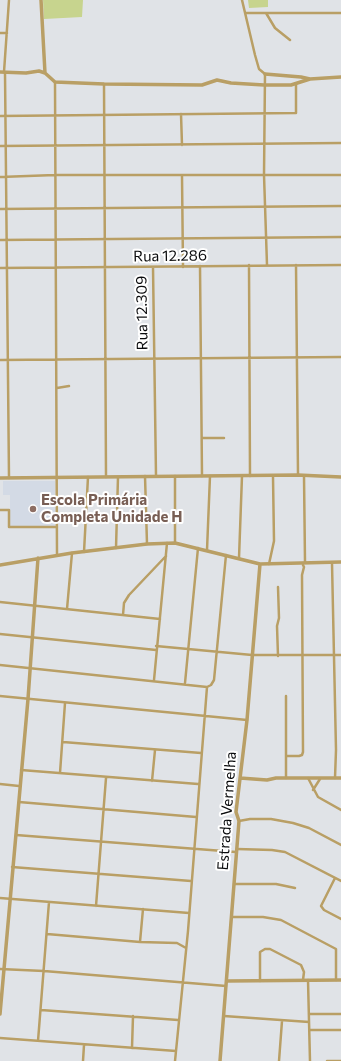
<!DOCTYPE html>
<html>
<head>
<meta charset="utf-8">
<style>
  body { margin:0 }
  canvas { display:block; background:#e0e3e7 }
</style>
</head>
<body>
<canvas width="341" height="1061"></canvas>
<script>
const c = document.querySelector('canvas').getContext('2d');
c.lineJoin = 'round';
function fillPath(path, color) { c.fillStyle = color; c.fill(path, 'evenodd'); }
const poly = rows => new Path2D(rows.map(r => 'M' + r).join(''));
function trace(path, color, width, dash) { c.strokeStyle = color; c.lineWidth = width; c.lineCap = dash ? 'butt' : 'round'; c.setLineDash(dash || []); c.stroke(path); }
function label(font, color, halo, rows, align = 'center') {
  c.font = font + ' Commissioner,sans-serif'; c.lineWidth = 4; c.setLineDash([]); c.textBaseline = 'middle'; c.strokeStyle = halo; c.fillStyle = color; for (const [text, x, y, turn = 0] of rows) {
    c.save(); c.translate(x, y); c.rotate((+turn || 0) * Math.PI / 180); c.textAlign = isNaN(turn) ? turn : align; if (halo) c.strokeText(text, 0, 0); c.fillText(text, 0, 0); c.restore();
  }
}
const built = poly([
  [3,481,55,481,55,526,10,526,10,495,3,495]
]);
const green = poly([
  [43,0,83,0,82,17,44,19],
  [248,0,268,0,268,7,249,8]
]);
const minor = poly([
  [242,0,255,55,259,69,265,74,264,175,267,265],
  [245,13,341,13],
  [266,13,275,28,290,40],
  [0,33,7,33],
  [4,72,9,0],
  [5,73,9,478],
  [55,82,57,555],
  [104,84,106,477],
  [181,114,182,145],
  [0,116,296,113,296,84],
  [0,146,341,143],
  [182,176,183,267],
  [0,177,55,175,341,175],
  [0,209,341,206],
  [0,240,341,237],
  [249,265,250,476],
  [296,265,298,475],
  [200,266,202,476],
  [153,267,156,476],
  [0,268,341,265],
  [0,360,341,357],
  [57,388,69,386],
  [202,438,224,438],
  [145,476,147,544],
  [175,476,175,543],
  [304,476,305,562],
  [0,510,9,510,9,527,57,527],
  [116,548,118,477],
  [207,550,210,476],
  [84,552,88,477],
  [239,558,242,476],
  [332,563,336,750,335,778],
  [269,564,274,541,273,477],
  [278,587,279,618,277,626,278,656],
  [0,602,160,619],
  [67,609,72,553],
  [123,615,124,603,129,595,166,556],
  [0,634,156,650],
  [156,646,252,655,341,655],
  [0,665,207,687,211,685,214,680,226,555],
  [154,680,167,543],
  [185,683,198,548],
  [0,696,247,720],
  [63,742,201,753],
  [286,756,299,756,302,755,303,752,302,575,304,567,303,565],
  [21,770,198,784],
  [60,773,65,703],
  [286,778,286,696],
  [308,778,318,797,341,810],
  [152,781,155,750],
  [0,784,19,786],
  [313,790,320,779],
  [19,802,196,817],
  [239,821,250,819,271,819,293,823,309,828,341,845],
  [16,835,236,852],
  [237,849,272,850,285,852,341,881],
  [12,867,191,881],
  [335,878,321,906,324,910,341,919],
  [234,884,276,884,295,888],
  [0,898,189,913],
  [96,906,106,778],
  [232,917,263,917,281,920,336,949,336,980],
  [47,934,140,942,177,943,186,948],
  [140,942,143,909],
  [0,969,44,971,226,986],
  [308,980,310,1061],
  [260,981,260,952,265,949,270,949,301,965,304,972,303,980],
  [41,1010,178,1020],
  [309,1014,341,1014],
  [224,1016,309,1022],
  [310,1030,341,1030],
  [0,1038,176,1051],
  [38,1041,49,902],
  [132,1048,133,1016],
  [83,1061,84,1045],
  [175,1061,188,931,207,687],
  [279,1061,282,1021],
  [327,1061,341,1061]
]);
const tertiary = poly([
  [41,0,45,73],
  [0,72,26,73,39,71,45,73,55,82,104,84,202,85,217,80,231,83,264,85,291,85,310,79],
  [265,74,301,77,310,79,341,77],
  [0,478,298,475,341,477],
  [0,565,72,553,147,544,175,543,260,564,341,562],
  [240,778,267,780,276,778,341,778],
  [227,981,341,980],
  [0,1014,28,699,38,558],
  [220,1061,239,821,236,812,247,720,260,564]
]);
const markers = [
  [33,509,4,"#8d6e63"]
];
const streetNames = [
  ["Rua 12.286",170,256,-1],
  ["Rua 12.309",142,313,-91],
  ["Estrada Vermelha",227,811,-86]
];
const educationNames = [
  ["Escola Primária",41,500],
  ["Completa Unidade H",41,517]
];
fillPath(built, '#d3dae5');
fillPath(green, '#c7d48e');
trace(minor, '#b99f65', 2.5);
trace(tertiary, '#b99f65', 3.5);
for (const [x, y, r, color] of markers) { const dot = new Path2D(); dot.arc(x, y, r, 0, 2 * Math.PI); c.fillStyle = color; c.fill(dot); trace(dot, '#fff', 1.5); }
label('15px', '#0a0b0d', '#fff', streetNames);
label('bold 15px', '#785e54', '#fff', educationNames, 'left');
</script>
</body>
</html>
